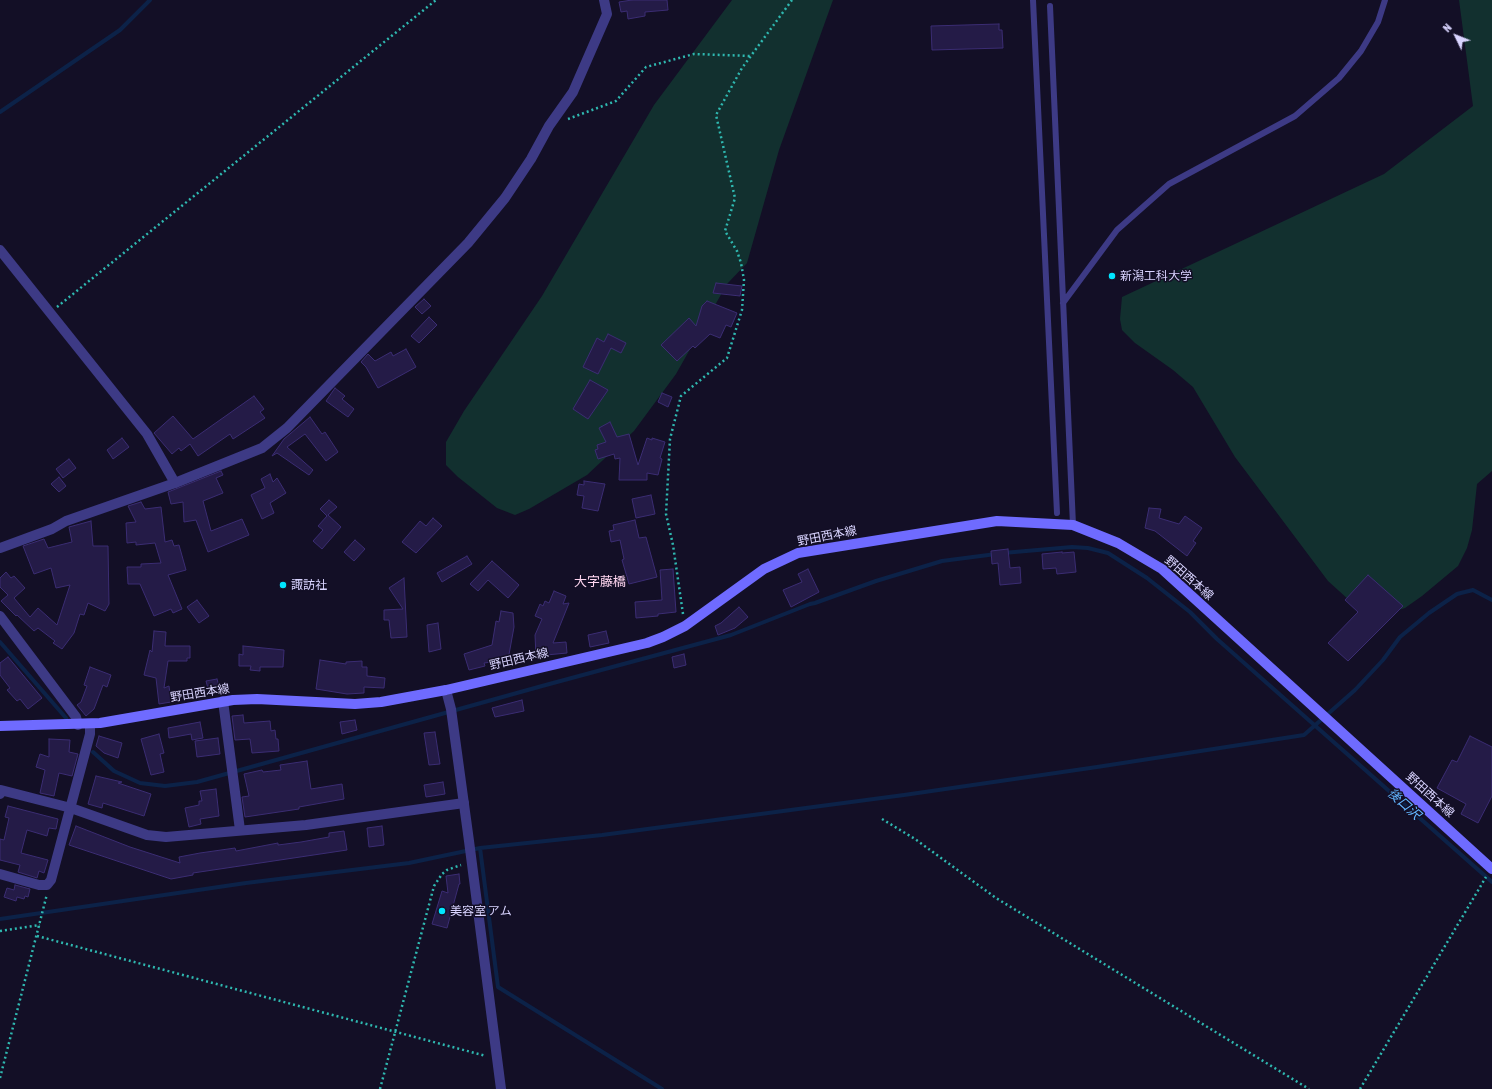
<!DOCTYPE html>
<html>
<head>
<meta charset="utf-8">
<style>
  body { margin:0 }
  #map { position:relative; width:1492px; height:1089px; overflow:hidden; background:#130f26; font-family:"Asap Condensed",sans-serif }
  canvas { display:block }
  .north { position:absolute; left:1436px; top:16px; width:40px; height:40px; -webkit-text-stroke:3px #130f26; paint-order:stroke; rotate:313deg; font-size:11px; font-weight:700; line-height:16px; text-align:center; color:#d9d4ff }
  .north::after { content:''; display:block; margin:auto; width:14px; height:18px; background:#d9d4ff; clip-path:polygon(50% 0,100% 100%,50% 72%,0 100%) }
</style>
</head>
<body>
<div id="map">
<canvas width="1492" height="1089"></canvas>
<div class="north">N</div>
</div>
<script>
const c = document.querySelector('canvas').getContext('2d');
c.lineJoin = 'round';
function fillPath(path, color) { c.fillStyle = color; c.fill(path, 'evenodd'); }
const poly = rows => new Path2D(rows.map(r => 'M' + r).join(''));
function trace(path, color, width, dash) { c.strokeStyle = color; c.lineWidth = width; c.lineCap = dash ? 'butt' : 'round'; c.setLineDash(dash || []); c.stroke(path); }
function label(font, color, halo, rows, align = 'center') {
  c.font = font + ' "Asap Condensed","Noto Sans JP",sans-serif'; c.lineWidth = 3; c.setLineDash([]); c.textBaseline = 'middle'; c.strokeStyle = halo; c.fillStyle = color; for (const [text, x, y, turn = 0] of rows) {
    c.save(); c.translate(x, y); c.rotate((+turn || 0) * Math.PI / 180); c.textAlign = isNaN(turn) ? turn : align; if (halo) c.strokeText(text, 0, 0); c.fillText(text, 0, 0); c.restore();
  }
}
const green = poly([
  [732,0,833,0,779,150,747,263,727,284,676,374,634,431,587,475,529,509,515,515,497,508,458,477,446,465,446,442,464,411,542,296,654,105],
  [1459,0,1492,0,1492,471,1477,484,1472,530,1467,548,1458,566,1422,596,1405,608,1389,613,1349,600,1328,581,1235,457,1193,387,1173,370,1135,343,1122,330,1120,319,1122,297,1384,174,1473,106]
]);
const stream = poly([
  [0,112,120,30,150,0],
  [1003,553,1072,547,1088,548,1108,553,1147,578,1190,612,1217,639,1492,882],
  [0,642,66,718],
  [93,752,114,771,140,783,165,786,197,782,542,686,731,635,810,604,815,603,876,581,942,561,996,554],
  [480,848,498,987,662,1089],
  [0,919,246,883,409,863,480,848,602,835,904,795,1097,767,1304,735,1355,690,1383,660,1400,637,1429,613,1457,594,1473,590,1492,600]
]);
const building = poly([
  [632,0,667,0,668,10,645,12,645,16,628,19,627,11,621,12,619,2,632,0],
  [999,24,999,30,1002,30,1003,48,932,50,931,26,999,24],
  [716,283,742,286,740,296,713,293,716,283],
  [424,299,431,306,422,314,415,307,424,299],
  [707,301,737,313,731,327,726,325,720,338,710,334,695,348,693,346,677,361,661,345,689,318,696,326,702,306,707,301],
  [429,317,437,325,419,343,411,336,429,317],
  [608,334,626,343,621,353,611,348,598,374,583,367,597,338,604,342,608,334],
  [406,349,416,367,378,388,366,367,361,362,368,354,375,361,391,352,393,356,406,349],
  [590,380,608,390,588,419,573,409,590,380],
  [335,388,345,396,342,399,354,409,348,417,326,401,335,388],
  [662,393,672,397,668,407,658,402,662,393],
  [254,396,264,409,260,412,265,418,233,439,230,434,198,456,190,444,181,451,179,448,172,454,154,433,173,416,193,439,254,396],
  [310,417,322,434,325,432,338,452,326,461,305,434,287,447,313,470,309,475,277,453,272,456,284,439,310,417],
  [610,422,617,437,629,434,638,465,647,438,652,440,652,438,665,442,660,458,662,459,658,475,647,473,647,480,619,480,620,458,615,459,614,454,598,459,595,450,598,449,597,445,606,442,599,428,610,422],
  [122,438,129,447,113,459,107,450,122,438],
  [69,459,76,468,63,478,56,469,69,459],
  [221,471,223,475,216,478,223,493,203,501,211,531,242,519,249,535,208,552,196,520,184,522,183,502,171,504,168,492,221,471],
  [270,474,273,482,277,478,286,493,270,503,274,513,262,519,251,495,265,488,261,479,270,474],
  [59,477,66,486,59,492,51,484,59,477],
  [584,481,605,484,598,511,582,508,584,496,577,495,579,484,584,485,584,481],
  [651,495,655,514,636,518,632,499,651,495],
  [329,500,337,507,328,515,341,527,322,549,313,541,323,530,318,526,327,516,320,509,329,500],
  [141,502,145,509,161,507,165,542,172,540,174,546,179,545,186,570,168,575,182,609,173,613,171,609,154,616,140,584,128,584,127,567,141,567,141,564,161,563,155,543,136,545,136,542,127,543,126,523,136,522,128,506,141,502],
  [1149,508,1161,509,1159,518,1179,524,1185,516,1202,528,1193,541,1196,543,1187,556,1155,531,1145,528,1149,508],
  [433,518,442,526,416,553,402,542,420,521,426,526,433,518],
  [635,520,639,538,646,537,657,577,629,584,622,560,624,559,620,540,611,542,609,531,614,530,613,525,635,520],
  [91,521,93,546,108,546,109,604,105,611,88,603,84,615,80,614,74,633,62,649,53,643,55,641,38,628,34,631,17,615,16,616,1,601,8,595,0,587,0,578,6,572,11,578,14,576,25,588,14,598,30,617,38,608,57,625,70,585,56,588,51,568,34,574,23,546,44,539,48,548,72,542,69,527,91,521],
  [355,540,365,549,354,561,344,552,355,540],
  [1008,549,1010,568,1020,567,1021,583,1000,585,998,563,992,564,991,551,1008,549],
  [1062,552,1062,553,1074,552,1076,572,1057,574,1056,568,1043,569,1042,554,1062,552],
  [467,556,472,564,442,582,437,573,467,556],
  [492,561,519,585,508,598,488,580,478,591,470,584,492,561],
  [673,569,676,612,658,614,658,616,636,618,635,602,662,600,660,570,673,569],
  [808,569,819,592,791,607,783,590,802,582,798,574,808,569],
  [1368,575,1403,606,1348,661,1328,643,1358,612,1345,600,1368,575],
  [404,578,407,637,391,638,389,620,384,620,384,610,403,609,389,588,404,578],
  [554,591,566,596,563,604,569,603,553,643,566,642,567,653,536,656,535,635,542,619,535,616,540,604,543,606,545,601,549,603,554,591],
  [197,600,209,616,199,623,187,607,197,600],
  [739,607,748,617,735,628,718,635,715,626,721,623,739,607],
  [501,611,513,613,514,627,508,660,484,663,485,666,469,670,464,654,492,645,496,621,499,622,501,611],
  [438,623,441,649,429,652,427,625,438,623],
  [154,631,166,632,165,646,190,646,190,658,187,658,187,661,168,661,164,688,169,686,171,702,159,704,156,678,144,675,150,650,152,652,154,631],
  [606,631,609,643,590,647,588,635,606,631],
  [243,646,284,650,283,667,260,667,260,671,250,670,251,666,239,666,239,654,243,655,243,646],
  [684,654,686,665,674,668,672,657,684,654],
  [8,657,42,698,28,709,20,699,17,701,7,690,10,688,0,675,0,663,8,657],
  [320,660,346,664,346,662,362,661,362,667,367,667,367,676,385,678,384,688,364,687,364,693,347,694,316,689,320,660],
  [90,667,111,675,107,687,103,685,94,709,86,716,77,705,81,702,87,686,84,685,90,667],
  [217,679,220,690,209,692,206,681,217,679],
  [522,700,524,711,495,717,492,708,522,700],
  [243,715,244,723,270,721,271,731,275,730,276,739,278,739,279,751,252,753,250,739,235,740,232,716,243,715],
  [355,720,357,730,342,734,340,722,355,720],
  [200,722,203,738,192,740,191,734,169,738,168,728,200,722],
  [435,732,440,764,429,765,424,733,435,732],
  [159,734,164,753,160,754,164,772,151,775,141,739,159,734],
  [99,736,122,743,118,758,104,753,96,746,99,736],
  [1470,736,1492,747,1492,796,1478,823,1461,814,1466,804,1437,788,1452,760,1457,762,1470,736],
  [218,738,220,754,197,757,195,741,218,738],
  [49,739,70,740,69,752,78,754,72,776,59,773,54,796,40,793,45,770,36,767,40,754,49,757,49,739],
  [307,761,311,789,342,784,344,799,299,807,299,809,245,817,242,797,249,796,244,774,262,770,263,772,281,770,280,765,307,761],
  [96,776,122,782,118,783,151,794,144,816,103,803,102,808,88,804,96,776],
  [443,782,445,794,426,797,424,785,443,782],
  [216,789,219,816,200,819,201,824,189,827,185,808,199,805,199,801,202,801,200,791,216,789],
  [8,806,58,819,56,829,49,828,47,836,27,830,21,853,48,860,44,873,39,871,37,878,18,872,20,865,0,860,0,839,4,840,9,818,5,817,8,806],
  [76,826,130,847,180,863,179,857,200,853,235,848,236,851,278,843,278,845,301,842,329,837,329,833,344,831,347,850,193,873,193,875,171,879,69,845,76,826],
  [382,826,384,845,369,847,367,828,382,826],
  [459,874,460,884,459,884,447,928,432,924,442,891,448,893,446,876,459,874],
  [15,885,30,889,28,897,25,896,24,899,17,897,16,901,4,897,7,888,14,890,15,885]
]);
const path = poly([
  [568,119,616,101,646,67,694,54,751,56],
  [57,307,436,0],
  [683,614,673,545,666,514,670,439,681,396,727,358,742,310,744,280,741,263,737,251,725,231,735,198,716,115,742,68,792,0],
  [882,819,915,839,996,898,1309,1089],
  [0,931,40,925],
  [37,936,486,1056],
  [0,1078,47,894],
  [380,1089,434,886,442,874,447,870,461,865],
  [1360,1089,1486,877]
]);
const service = poly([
  [1033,0,1057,513],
  [1050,6,1073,525],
  [1063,303,1117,230,1169,184,1295,116,1339,78,1361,51,1378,22,1385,0]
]);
const minor = poly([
  [0,250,147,434,175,483],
  [0,616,76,717,78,725],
  [223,701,240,830],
  [0,794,1,790,71,808,147,835,166,837,306,825,464,803],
  [0,874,39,885,47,885,51,880,90,734,90,724]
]);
const tertiary = poly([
  [0,548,52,529,66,521,175,483,262,448,287,428,468,243,505,198,531,159,549,126,573,92,607,14,604,0],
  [446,690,451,709,469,841,501,1089]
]);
const secondary = poly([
  [0,726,100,723,233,700,257,699,355,704,381,702,446,690,647,643,663,637,685,626,764,569,798,553,997,521,1073,525,1118,543,1162,569,1492,869]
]);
const markers = [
  [1112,276,4,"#00e5ff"],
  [283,585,4,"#00e5ff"],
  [442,911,4,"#00e5ff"]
];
const poiNames = [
  ["新潟工科大学",1120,276],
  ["諏訪社",291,585],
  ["美容室 アム",450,911]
];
const streetNames = [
  ["野田西本線",827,536,-11],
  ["野田西本線",1189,578,41],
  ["野田西本線",519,659,-13],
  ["野田西本線",200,693,-9],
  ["野田西本線",1430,795,42]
];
const neighbourhoodNames = [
  ["大字藤橋",600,582]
];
const waterNames = [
  ["後口沢",1404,804,42]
];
fillPath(green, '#12302f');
trace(stream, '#0c2248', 4);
fillPath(building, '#241b47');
trace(building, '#3b2d73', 1);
trace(path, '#2fb8b0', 2.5, [2, 3]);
trace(service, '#3d3a85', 6);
trace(minor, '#3d3a85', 10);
trace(tertiary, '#3d3a85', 10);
trace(secondary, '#6f6bff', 10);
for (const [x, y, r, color] of markers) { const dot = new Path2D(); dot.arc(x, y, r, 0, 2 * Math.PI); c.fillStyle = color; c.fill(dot); trace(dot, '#130f26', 1.5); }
label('12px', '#d9d4ff', '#130f26', poiNames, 'left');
label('12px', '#d9d4ff', '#130f26', streetNames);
label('13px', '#ffd6f0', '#130f26', neighbourhoodNames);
label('italic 13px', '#62b6ff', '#130f26', waterNames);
</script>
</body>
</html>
